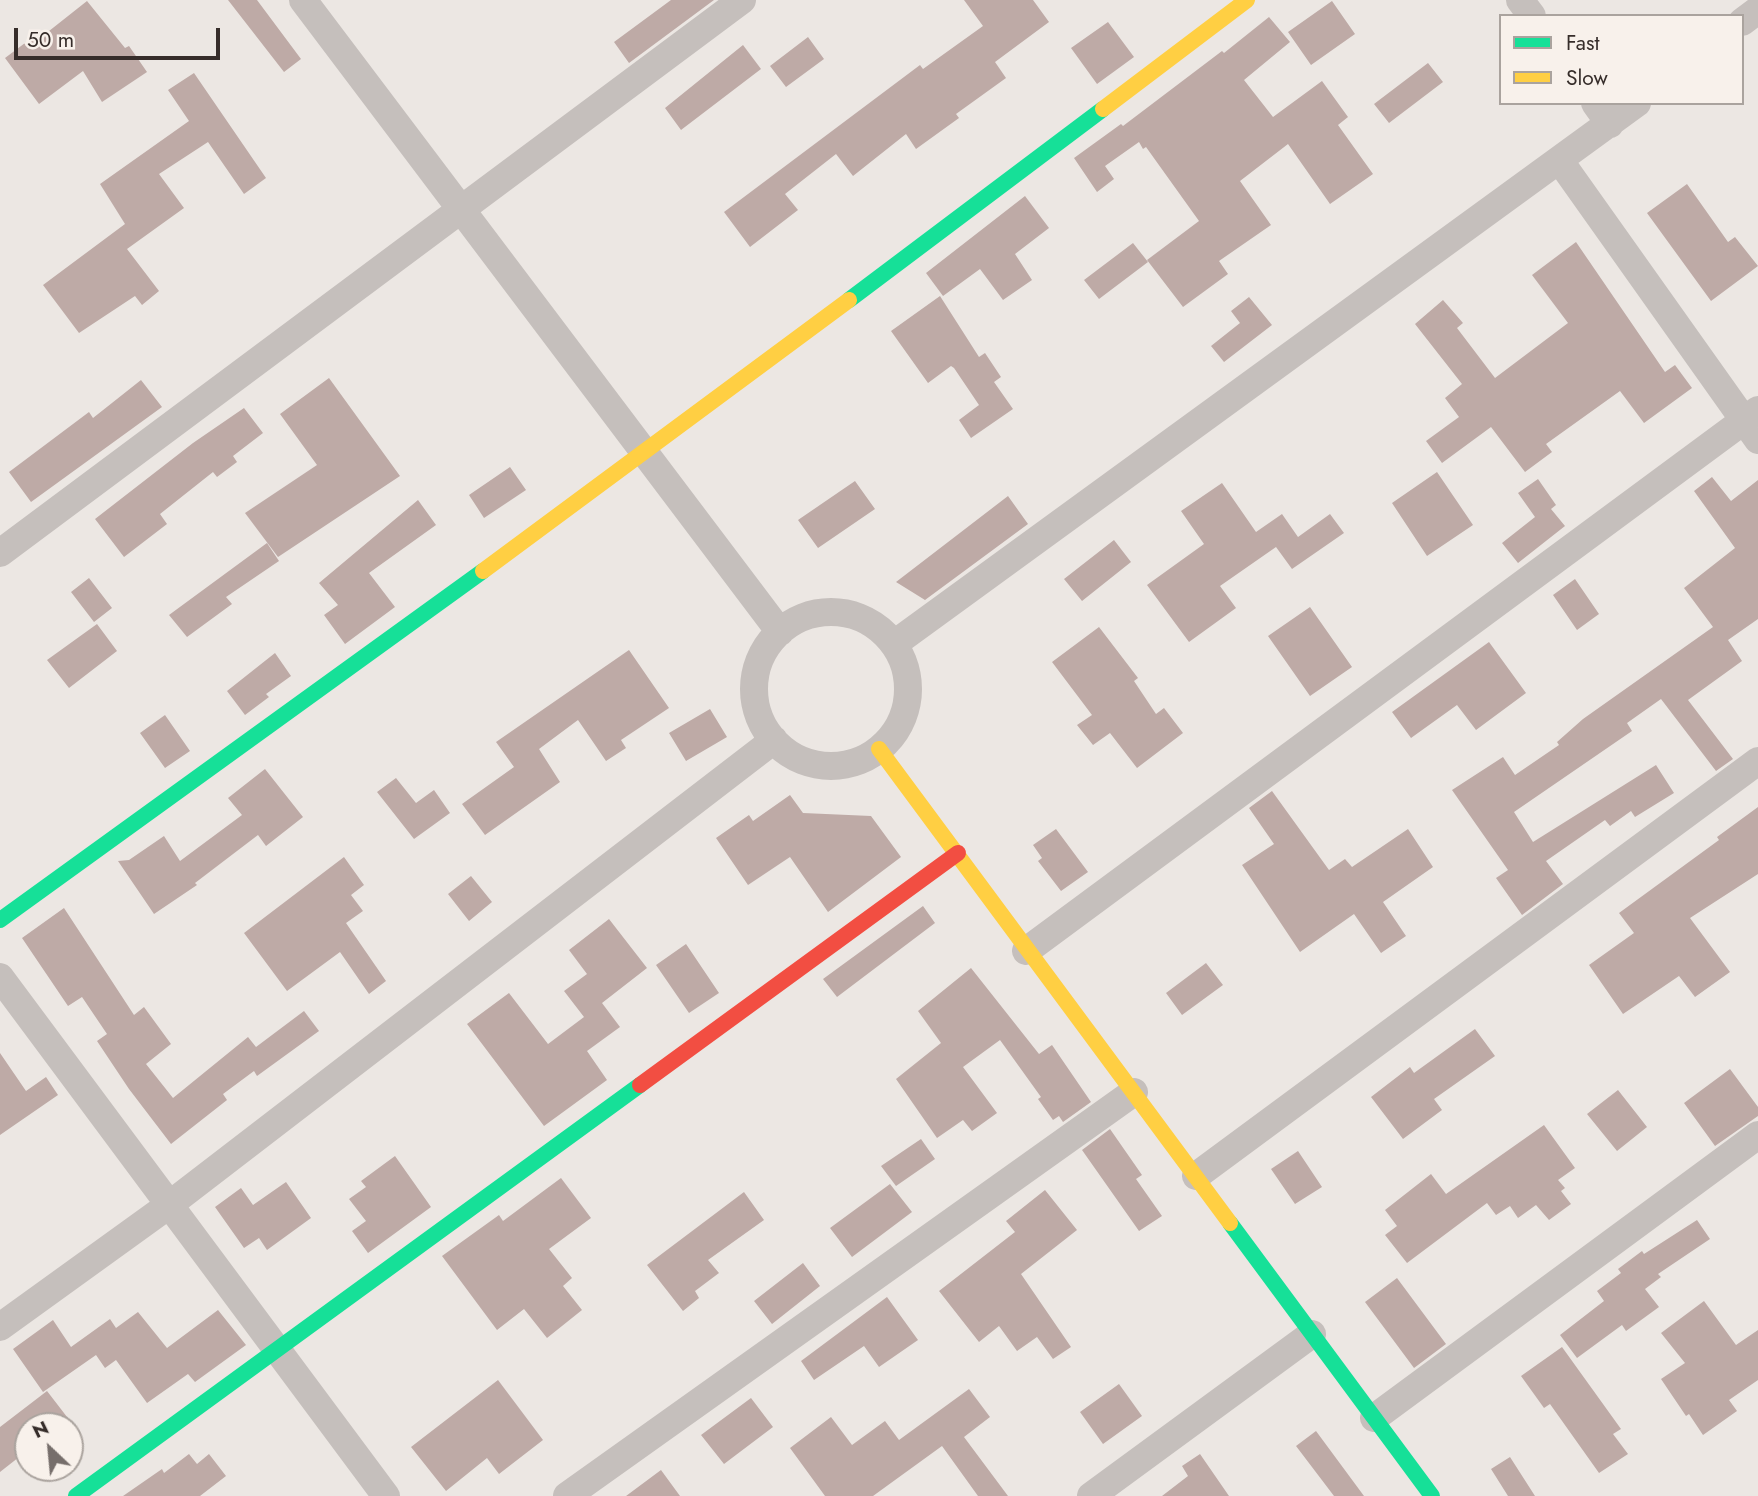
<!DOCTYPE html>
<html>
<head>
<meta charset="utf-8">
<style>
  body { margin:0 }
  #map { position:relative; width:1758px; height:1496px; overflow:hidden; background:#ece7e3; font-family:Jost,sans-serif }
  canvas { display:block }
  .legend { position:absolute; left:1499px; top:14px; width:245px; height:91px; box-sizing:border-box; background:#f8f1eb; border:2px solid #aaa39e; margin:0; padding:9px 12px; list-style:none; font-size:21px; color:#362d2a }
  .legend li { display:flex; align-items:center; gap:14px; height:35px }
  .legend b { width:35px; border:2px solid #aaa39e }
  .north { position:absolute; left:14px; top:1412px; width:70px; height:70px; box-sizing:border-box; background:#f8f1eb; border:2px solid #aaa39e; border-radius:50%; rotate:334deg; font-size:19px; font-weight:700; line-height:28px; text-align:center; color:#362d2a }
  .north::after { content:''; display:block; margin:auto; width:24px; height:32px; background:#766e6b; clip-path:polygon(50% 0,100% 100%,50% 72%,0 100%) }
  .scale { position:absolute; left:14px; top:28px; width:206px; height:32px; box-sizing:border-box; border:4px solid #362d2a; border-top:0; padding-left:9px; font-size:21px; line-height:24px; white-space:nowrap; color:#362d2a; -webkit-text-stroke:5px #f8f1eb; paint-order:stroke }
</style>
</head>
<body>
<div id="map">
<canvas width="1758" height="1496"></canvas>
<ul class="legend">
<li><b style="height:9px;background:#16e098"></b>Fast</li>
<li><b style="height:9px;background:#ffcf43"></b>Slow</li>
</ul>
<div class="north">N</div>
<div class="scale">50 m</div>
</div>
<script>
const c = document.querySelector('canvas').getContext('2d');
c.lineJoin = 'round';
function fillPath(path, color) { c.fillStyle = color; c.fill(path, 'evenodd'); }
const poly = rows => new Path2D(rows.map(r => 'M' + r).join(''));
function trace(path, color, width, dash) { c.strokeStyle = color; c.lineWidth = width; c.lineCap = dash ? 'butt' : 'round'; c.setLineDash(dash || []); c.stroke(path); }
const building = poly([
  [228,0,257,0,301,59,284,72],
  [671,0,714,0,629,63,614,42],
  [964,0,1033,0,1049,22,995,62,1006,78,956,114,959,118,916,149,906,134,853,176,836,154,785,194,798,210,750,247,724,212,920,65,923,69,983,26],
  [87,1,125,48,129,46,147,72,102,102,83,71,39,104,5,58,41,31,44,35],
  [1332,1,1355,34,1311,65,1288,32],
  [1269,17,1290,42,1244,80,1273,117,1322,81,1348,117,1338,125,1373,174,1330,204,1288,144,1240,181,1271,225,1219,261,1228,274,1183,307,1147,260,1199,221,1146,147,1143,149,1139,142,1105,166,1114,179,1097,192,1074,158,1121,124,1123,126,1222,51,1224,53],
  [1108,22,1134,57,1097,84,1071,48],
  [808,37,824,59,786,87,770,66],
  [743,45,761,69,681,130,665,108],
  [1428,63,1443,82,1389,123,1374,104],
  [194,73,266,178,244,194,208,142,159,174,184,208,127,249,159,291,142,305,135,296,79,333,43,285,125,224,100,184,189,121,168,90],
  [1687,184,1728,242,1735,237,1758,266,1711,301,1647,213],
  [1025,196,1049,228,1015,254,1032,280,1003,300,980,269,943,296,926,273],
  [1576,242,1665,372,1675,365,1692,388,1644,423,1620,391,1546,444,1552,452,1525,472,1491,427,1442,463,1426,441,1459,417,1445,398,1462,384,1415,324,1443,300,1463,323,1457,328,1495,378,1568,323,1532,275],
  [1133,243,1148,262,1099,299,1084,280],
  [940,296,979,357,985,353,1001,377,994,382,1013,409,971,438,959,420,979,405,954,368,951,366,928,383,891,331],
  [1249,297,1272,325,1224,362,1211,346,1240,323,1231,311],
  [329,378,400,476,278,557,245,513,317,465,280,414],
  [141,380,162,407,31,502,9,472,89,412,93,418],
  [244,408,263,433,233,456,237,462,217,477,213,472,160,514,167,524,124,557,95,519,193,443],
  [510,467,526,490,484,518,469,495],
  [1437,472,1473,525,1427,556,1392,503],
  [1712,477,1731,501,1758,480,1758,619,1728,640,1742,661,1688,700,1733,759,1716,771,1661,699,1627,723,1632,731,1514,812,1533,842,1656,765,1674,793,1635,817,1631,811,1610,826,1605,820,1546,861,1563,884,1522,915,1496,878,1508,870,1452,790,1503,757,1515,775,1559,745,1557,742,1583,719,1713,627,1684,588,1735,548,1694,491],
  [1538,479,1556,505,1551,509,1565,526,1518,563,1502,543,1535,517,1518,493],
  [855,481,875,509,818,548,798,520],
  [1222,483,1256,532,1282,514,1298,537,1330,514,1344,533,1292,569,1276,547,1220,586,1236,608,1189,642,1147,585,1204,544,1181,511],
  [1008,496,1028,524,925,600,896,582],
  [418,500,436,525,369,573,395,607,345,644,324,615,338,605,319,583],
  [1114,540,1131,562,1082,601,1064,579],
  [267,543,279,561,226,597,232,604,187,637,169,615],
  [89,578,112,608,94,622,71,592],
  [1575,579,1599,614,1577,630,1553,595],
  [1310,607,1352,667,1310,696,1268,636],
  [97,624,117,651,69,688,47,660],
  [1099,627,1138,678,1134,681,1156,714,1164,708,1183,733,1137,768,1110,733,1093,745,1077,725,1092,715,1052,662],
  [1489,642,1526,693,1476,730,1457,705,1411,738,1392,712],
  [629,650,669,708,621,740,626,748,606,761,578,720,539,749,560,782,485,835,462,804,514,767,496,742],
  [275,653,291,676,266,694,269,697,245,715,227,691],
  [710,709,727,737,686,761,669,733],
  [165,715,190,751,165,768,140,733],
  [265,769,303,817,266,846,258,835,195,883,197,885,154,914,118,861,129,860,164,836,180,861,242,815,228,798],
  [396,778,416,803,434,790,450,813,414,839,377,792],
  [1272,791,1329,870,1345,859,1352,867,1408,829,1433,867,1383,902,1406,936,1381,953,1354,914,1300,952,1242,865,1274,844,1249,808],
  [790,795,803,813,871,816,901,857,828,912,790,857,748,885,716,838,749,815,753,821],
  [1758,807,1758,874,1690,918,1730,972,1695,997,1679,976,1623,1014,1589,965,1634,933,1619,913,1719,840,1717,837],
  [1056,829,1088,872,1061,891,1038,861,1042,858,1033,845],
  [344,857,364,885,351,895,363,911,346,923,386,981,369,994,340,952,287,991,244,933],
  [471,876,492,902,469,921,448,894],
  [923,906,935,923,837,997,823,979],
  [64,908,134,1015,144,1007,171,1044,146,1064,173,1098,248,1037,256,1047,304,1011,319,1031,257,1076,254,1071,223,1094,227,1100,171,1144,129,1089,97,1041,107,1034,82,997,68,1006,22,938],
  [609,919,647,968,602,1003,620,1027,587,1051,607,1080,544,1126,467,1024,509,993,548,1044,584,1017,564,991,587,974,569,950],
  [686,944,719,993,689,1013,656,965],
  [1206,963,1223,985,1182,1015,1166,993],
  [971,968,1039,1054,1052,1045,1091,1102,1063,1122,1059,1116,1053,1120,1038,1099,1041,1097,1000,1040,963,1067,997,1113,972,1131,963,1120,937,1138,896,1079,941,1043,918,1011],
  [1475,1029,1495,1056,1434,1099,1442,1110,1403,1139,1371,1097,1410,1067,1414,1073],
  [0,1053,26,1091,46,1077,58,1095,0,1135],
  [1730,1069,1758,1107,1758,1116,1715,1146,1684,1103],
  [1618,1090,1647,1127,1617,1151,1587,1114],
  [1544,1125,1575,1168,1558,1180,1565,1188,1561,1191,1571,1204,1549,1220,1536,1205,1518,1218,1510,1206,1496,1215,1487,1203,1407,1263,1385,1235,1397,1226,1385,1210,1431,1174,1446,1194],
  [1110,1129,1142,1175,1136,1179,1162,1216,1139,1231,1082,1150],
  [921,1139,935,1159,896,1186,881,1166],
  [1298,1151,1322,1187,1295,1204,1271,1169],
  [395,1156,431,1207,368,1253,352,1231,366,1221,349,1199,366,1187,361,1181],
  [561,1178,591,1218,549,1249,572,1278,563,1286,582,1310,547,1338,524,1309,497,1330,442,1256,499,1215,503,1221],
  [286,1182,311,1218,267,1250,259,1238,244,1248,215,1207,241,1188,253,1205],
  [890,1184,912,1212,852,1257,830,1228],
  [1045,1190,1077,1230,1021,1274,1071,1347,1053,1359,1037,1337,1017,1351,999,1326,979,1342,939,1291,1015,1232,1006,1221],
  [744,1192,764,1220,708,1260,719,1273,695,1291,699,1298,683,1311,647,1265],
  [1697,1220,1710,1239,1658,1274,1661,1277,1645,1289,1659,1307,1626,1331,1622,1325,1577,1358,1560,1335,1604,1301,1597,1291,1621,1273,1618,1269,1642,1251,1644,1254],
  [803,1263,820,1286,772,1324,754,1301],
  [1397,1278,1446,1344,1414,1368,1365,1302],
  [887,1297,918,1340,879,1367,864,1346,814,1380,801,1361],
  [1704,1301,1736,1345,1758,1330,1758,1380,1729,1400,1737,1411,1703,1435,1689,1414,1686,1416,1661,1379,1685,1363,1661,1333],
  [218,1310,246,1345,195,1382,188,1374,147,1403,116,1360,105,1368,96,1355,43,1392,13,1349,53,1320,71,1347,110,1319,116,1328,138,1312,167,1348],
  [1562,1347,1621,1429,1613,1434,1628,1454,1599,1473,1550,1404,1544,1408,1521,1376],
  [498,1380,543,1440,499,1474,487,1458,446,1491,411,1447],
  [1119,1384,1142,1416,1103,1444,1080,1412],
  [969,1389,990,1417,964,1437,1008,1496,978,1496,942,1446,873,1496,825,1496,790,1448,831,1417,852,1445,885,1421,899,1440],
  [47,1391,74,1426,28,1426,28,1450,0,1472,0,1427],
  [751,1398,773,1427,724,1464,701,1435],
  [1316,1431,1364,1496,1334,1496,1296,1446],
  [189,1454,197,1464,209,1454,226,1476,200,1496,123,1496,162,1469,164,1473],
  [1200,1454,1229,1496,1162,1496,1188,1476,1182,1466],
  [1510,1457,1535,1496,1508,1496,1491,1469],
  [661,1470,680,1496,626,1496]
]);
const street = poly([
  [303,0,780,632],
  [1520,0,1532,16],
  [1742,22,1758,10],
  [1595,103,1610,124],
  [1560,161,1758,440],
  [0,553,742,0],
  '754 689a77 77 0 1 1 154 0a77 77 0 1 1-154 0Z',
  [894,644,1637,103],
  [1026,951,1758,410],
  [0,977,386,1496],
  [1196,1176,1758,761],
  [0,1327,169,1205,774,740],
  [1374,1418,1758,1135],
  [567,1496,1134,1092],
  [1091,1496,1312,1334]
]);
const fast = poly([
  [849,300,1103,109],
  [0,920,483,571],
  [1230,1223,1432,1496],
  [76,1496,640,1085]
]);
const slow = poly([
  [1103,109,1247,0],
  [483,571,849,300],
  [879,749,1230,1223]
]);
const jam = poly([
  [640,1085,958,853]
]);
fillPath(building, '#beaaa6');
trace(street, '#c5bfbc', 28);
trace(fast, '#16e098', 16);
trace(slow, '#ffcf43', 16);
trace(jam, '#f24e42', 16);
</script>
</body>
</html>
